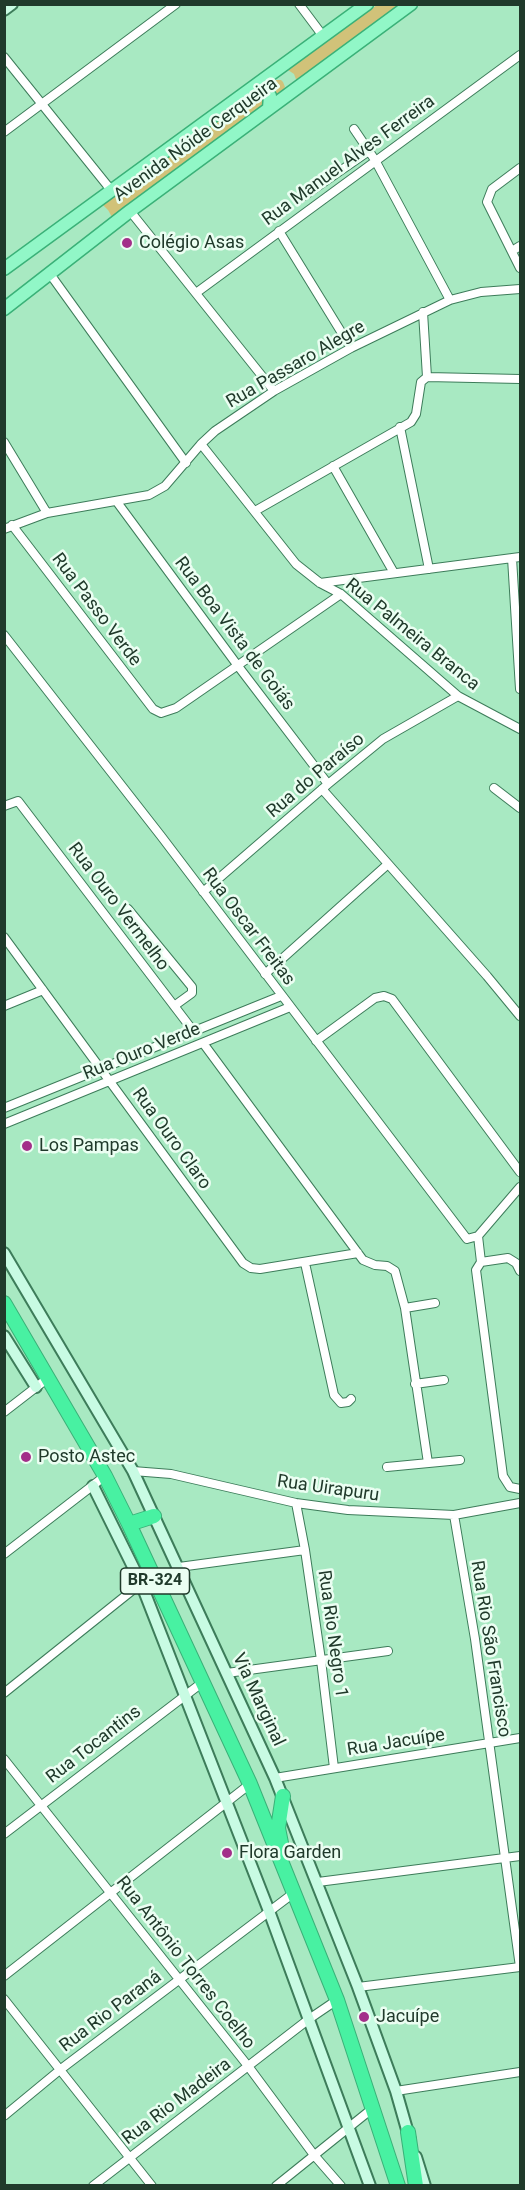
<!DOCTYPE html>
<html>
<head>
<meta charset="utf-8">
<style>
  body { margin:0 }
  #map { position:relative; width:525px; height:2190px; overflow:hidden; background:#a8e9c2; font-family:Roboto,sans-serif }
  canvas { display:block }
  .frame { position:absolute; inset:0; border:6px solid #203a2b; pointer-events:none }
</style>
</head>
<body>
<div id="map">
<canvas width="525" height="2190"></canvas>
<div class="frame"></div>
</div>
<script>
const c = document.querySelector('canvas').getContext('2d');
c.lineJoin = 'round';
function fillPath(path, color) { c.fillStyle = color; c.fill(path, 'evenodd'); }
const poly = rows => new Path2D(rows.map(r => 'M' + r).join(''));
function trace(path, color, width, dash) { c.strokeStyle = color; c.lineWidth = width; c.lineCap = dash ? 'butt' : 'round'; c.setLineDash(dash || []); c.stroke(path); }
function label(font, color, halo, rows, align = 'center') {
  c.font = font + ' Roboto,sans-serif'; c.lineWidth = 5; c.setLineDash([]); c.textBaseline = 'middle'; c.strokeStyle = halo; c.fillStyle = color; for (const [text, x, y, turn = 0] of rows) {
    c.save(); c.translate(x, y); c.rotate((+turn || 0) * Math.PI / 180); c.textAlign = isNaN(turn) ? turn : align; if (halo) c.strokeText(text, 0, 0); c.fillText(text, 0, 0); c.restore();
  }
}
const green = poly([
  [377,5,403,5,297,82,294,74,288,70],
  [274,80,281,80,283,82,285,87,282,92,112,217,108,210,103,205]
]);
const street = poly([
  [299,4,323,36],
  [4,57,111,190],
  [354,129,375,160,450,300],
  [4,132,176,4],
  [520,168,492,189,487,202,520,268],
  [301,198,369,151],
  [130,211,274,391],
  [279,231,351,348],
  [512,251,520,246],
  [50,274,186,463],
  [196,293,520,55],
  [423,312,427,377],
  [427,377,520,379],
  [400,427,429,569],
  [4,442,47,513],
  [201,444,296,564,320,583,341,594,458,696,520,729],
  [333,466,394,573],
  [117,502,238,666,328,784],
  [255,511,411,422,416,414,421,382,427,377],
  [12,525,153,709,161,713,176,708,341,594],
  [4,529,47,513,149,495,165,486,201,444,215,431,274,391,351,348,450,300,481,292,520,289],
  [512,558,520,689],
  [320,583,520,557],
  [4,635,161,836,467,1239,478,1236,520,1187],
  [494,788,520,808],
  [322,789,487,976,520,1016],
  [4,806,18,801,194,1032],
  [203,892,328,784,383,739,458,696],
  [128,909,192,987,192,993,174,1006],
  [4,937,243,1263,251,1268,260,1269,358,1253],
  [265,974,388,864],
  [4,1006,43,990],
  [316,1041,375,998,384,996,392,999,520,1172],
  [203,1043,363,1260,375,1265,387,1266,395,1271,405,1308,428,1463],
  [4,1108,281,996],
  [4,1124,290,1007],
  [478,1236,481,1262],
  [305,1263,334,1395,341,1403,348,1402,351,1399],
  [520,1271,516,1263,508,1258,481,1262,476,1270,503,1476,510,1487,520,1489],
  [405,1308,435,1303],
  [415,1384,444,1380],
  [4,1412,48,1378],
  [387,1467,460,1460],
  [133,1471,171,1474,296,1503,348,1510,454,1515,520,1503],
  [296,1503,305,1550,321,1660,334,1768],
  [454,1515,475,1639,520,1967],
  [4,1554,105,1476],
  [179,1567,305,1550],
  [227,1673,388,1651],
  [4,1693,144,1581],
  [4,1759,248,2066,314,2155,341,2186],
  [275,1778,520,1738],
  [4,1834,203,1682],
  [318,1882,520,1856],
  [4,1976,250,1784],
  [358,1987,520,1967],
  [4,1999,152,2186],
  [396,2091,520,2072],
  [4,2116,61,2069,295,1892],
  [93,2186,309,2019,337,2000],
  [276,2186,373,2108]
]);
const secondary = poly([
  [4,10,12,4],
  [4,1253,133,1471,275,1778,358,1987,396,2091,410,2140],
  [4,1336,36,1387],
  [93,1486,141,1583,269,1911,370,2186],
  [416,2157,425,2186]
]);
const primary = poly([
  [256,85,262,87,270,96,269,108],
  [4,269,367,4],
  [4,309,130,211,411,4]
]);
const highway = poly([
  [4,1303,105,1476,129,1524,250,1784,337,2000,398,2186],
  [129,1524,154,1516],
  [281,1843,278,1828,283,1796],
  [408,2132,416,2186]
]);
const markers = [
  [127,243,6,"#a32f89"],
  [27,1146,6,"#a32f89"],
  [26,1457,6,"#a32f89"],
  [227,1853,6,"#a32f89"],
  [364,2017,6,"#a32f89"]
];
const shields = [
  [155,1581,69]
];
const shieldNames = [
  ["BR-324",155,1581]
];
const streetNames = [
  ["Avenida Nóide Cerqueira",196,140,-36],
  ["Rua Manuel Alves Ferreira",349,161,-36],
  ["Rua Passaro Alegre",296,365,-30],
  ["Rua Passo Verde",96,610,53],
  ["Rua Boa Vista de Goiás",234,634,53],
  ["Rua Palmeira Branca",412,635,39],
  ["Rua do Paraíso",316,776,-40],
  ["Rua Ouro Vermelho",118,907,53],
  ["Rua Oscar Freitas",248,927,53],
  ["Rua Ouro Verde",142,1052,-22],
  ["Rua Ouro Claro",171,1139,54],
  ["Rua Uirapuru",328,1489,8],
  ["Rua Rio Negro 1",332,1634,82],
  ["Rua Rio São Francisco",490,1649,81],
  ["Via Marginal",258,1700,65],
  ["Rua Jacuípe",396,1743,-9],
  ["Rua Tocantins",94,1745,-38],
  ["Rua Antônio Torres Coelho",185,1963,52],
  ["Rua Rio Paraná",111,2012,-37],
  ["Rua Rio Madeira",177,2102,-37]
];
const poiNames = [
  ["Colégio Asas",139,243],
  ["Los Pampas",39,1146],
  ["Posto Astec",38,1457],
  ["Flora Garden",239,1853],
  ["Jacuípe",376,2017]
];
fillPath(green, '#d1c279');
trace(street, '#3d7c5a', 10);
trace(secondary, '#3d7c5a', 14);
trace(primary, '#3ab178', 15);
trace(highway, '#3ab178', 16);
trace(street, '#fff', 8);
trace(secondary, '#c8fbe3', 10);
trace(primary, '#91f7c7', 12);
trace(highway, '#48f1a2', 14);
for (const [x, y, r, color] of markers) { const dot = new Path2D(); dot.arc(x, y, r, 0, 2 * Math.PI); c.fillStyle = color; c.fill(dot); trace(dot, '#ebfef2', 2); }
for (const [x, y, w] of shields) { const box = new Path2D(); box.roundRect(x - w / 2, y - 13, w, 26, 4.5); c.fillStyle = '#ebfef2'; c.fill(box); trace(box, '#203a2b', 1.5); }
label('bold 16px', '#203a2b', null, shieldNames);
label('18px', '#203a2b', '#ebfef2', streetNames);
label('18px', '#203a2b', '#ebfef2', poiNames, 'left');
</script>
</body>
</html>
